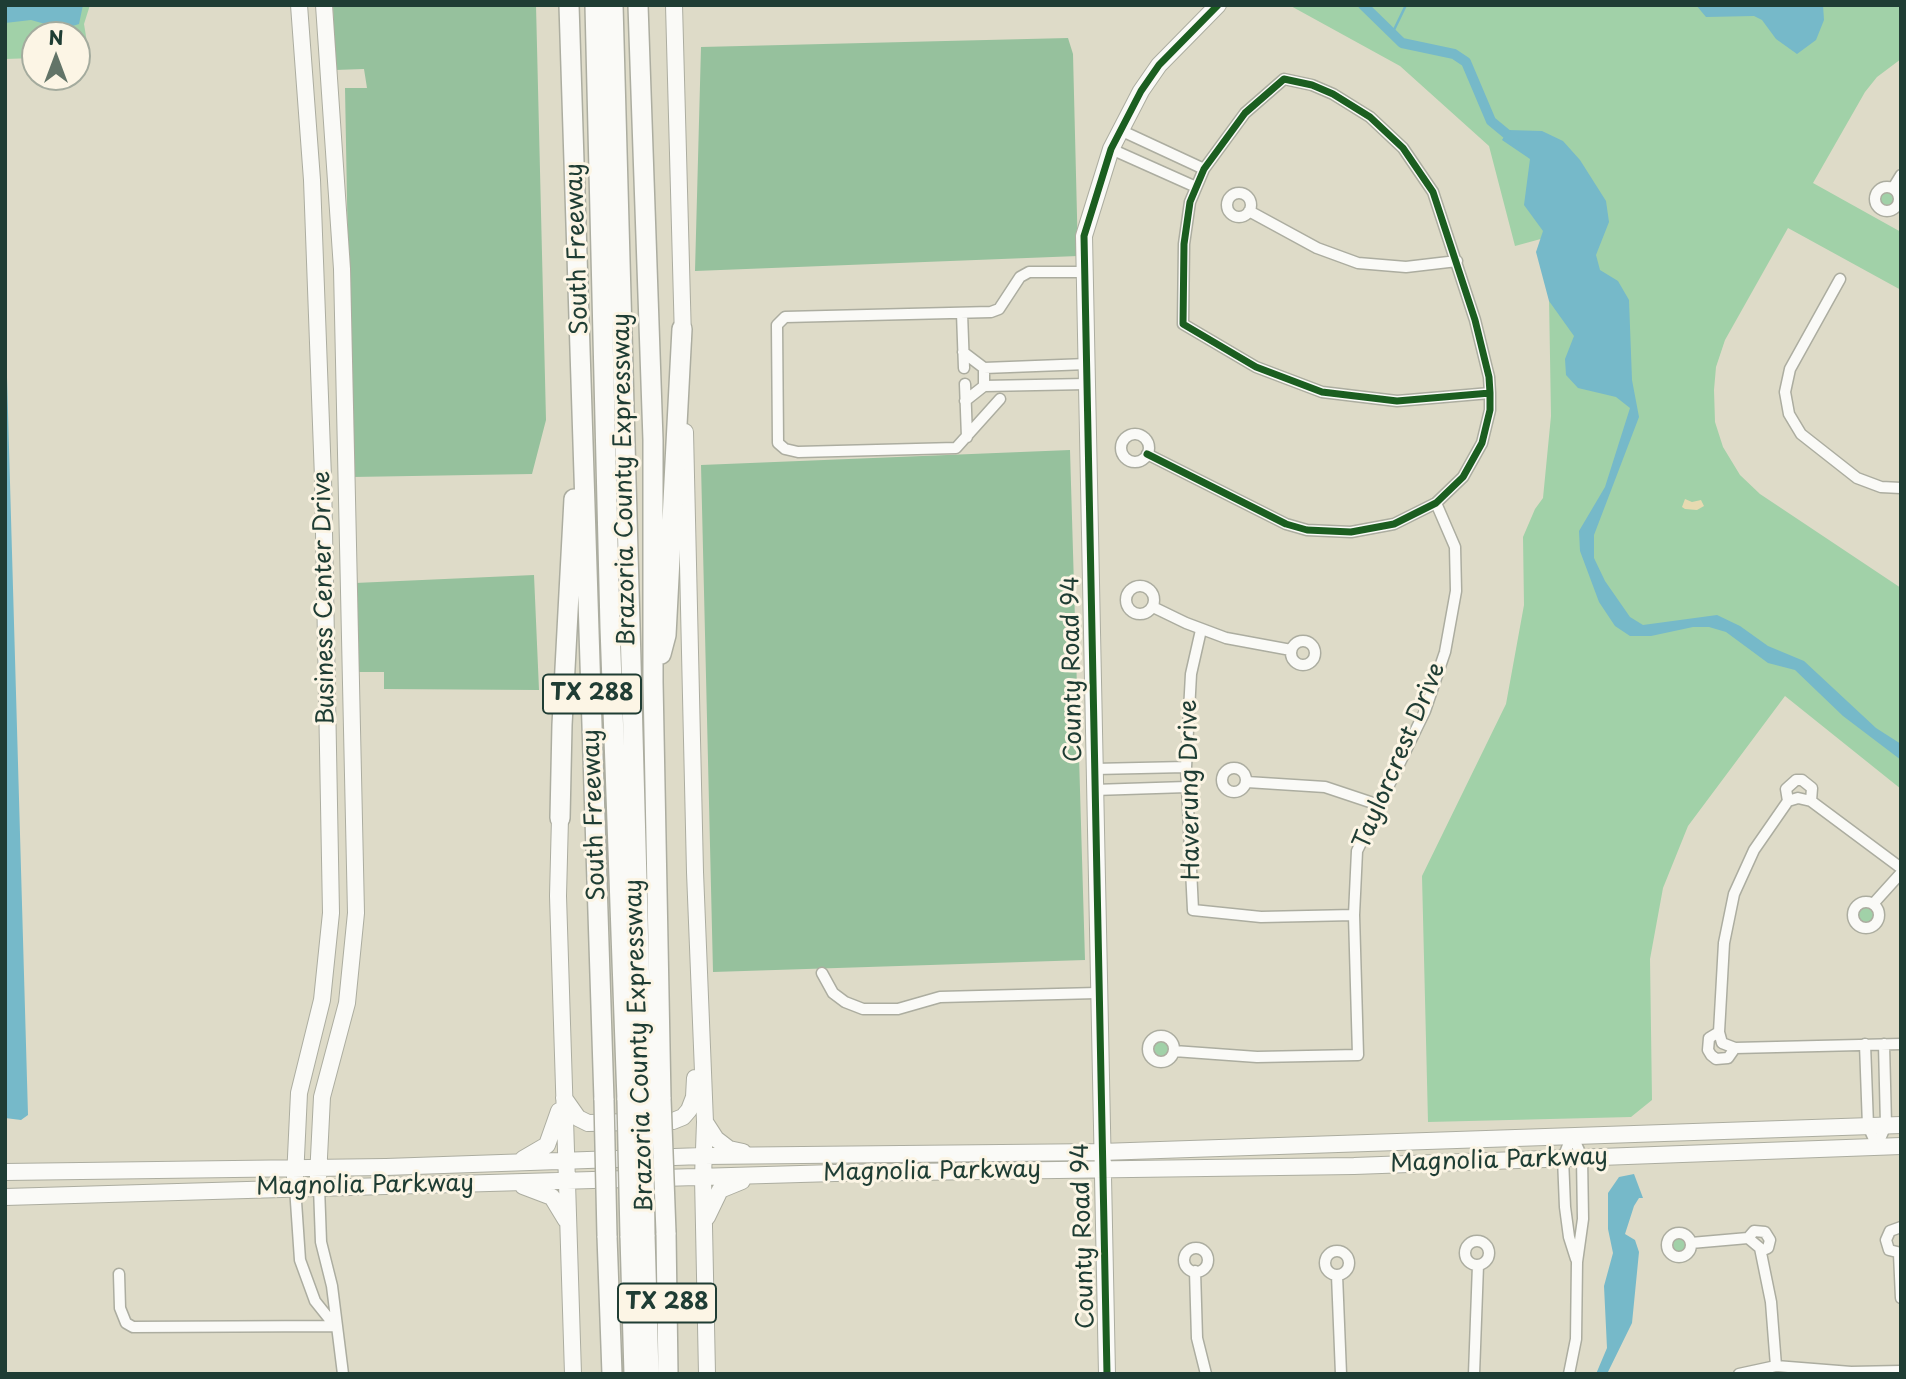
<!DOCTYPE html>
<html>
<head>
<meta charset="utf-8">
<style>
  body { margin:0 }
  #map { position:relative; width:1906px; height:1379px; overflow:hidden; background:#dedbc8; font-family:"Playpen Sans",sans-serif }
  canvas { display:block }
  .frame { position:absolute; inset:0; border:7px solid #1f3d34; pointer-events:none }
  .north { position:absolute; left:21px; top:21px; width:70px; height:70px; box-sizing:border-box; background:#fcf5e5; border:2px solid #a4ab9e; border-radius:50%; rotate:0deg; font-size:19px; font-weight:700; line-height:28px; text-align:center; color:#1f3d34 }
  .north::after { content:''; display:block; margin:auto; width:24px; height:32px; background:#627468; clip-path:polygon(50% 0,100% 100%,50% 72%,0 100%) }
</style>
</head>
<body>
<div id="map">
<canvas width="1906" height="1379"></canvas>
<div class="frame"></div>
<div class="north">N</div>
</div>
<script>
const c = document.querySelector('canvas').getContext('2d');
c.lineJoin = 'round';
function fillPath(path, color) { c.fillStyle = color; c.fill(path, 'evenodd'); }
const poly = rows => new Path2D(rows.map(r => 'M' + r).join(''));
function trace(path, color, width, dash) { c.strokeStyle = color; c.lineWidth = width; c.lineCap = dash ? 'butt' : 'round'; c.setLineDash(dash || []); c.stroke(path); }
function label(font, color, halo, rows, align = 'center') {
  c.font = font + ' "Playpen Sans",sans-serif'; c.lineWidth = 6; c.setLineDash([]); c.textBaseline = 'middle'; c.strokeStyle = halo; c.fillStyle = color; for (const [text, x, y, turn = 0] of rows) {
    c.save(); c.translate(x, y); c.rotate((+turn || 0) * Math.PI / 180); c.textAlign = isNaN(turn) ? turn : align; if (halo) c.strokeText(text, 0, 0); c.fillText(text, 0, 0); c.restore();
  }
}
const green = poly([
  [5,5,90,5,84,24,89,55,77,56,77,35,35,35,35,58,5,59],
  [1289,5,1901,5,1901,59,1877,77,1865,92,1813,183,1901,232,1901,290,1788,228,1725,340,1716,367,1714,390,1715,422,1723,447,1740,475,1760,494,1901,588,1901,789,1785,696,1688,826,1663,888,1650,959,1652,1100,1631,1117,1428,1122,1422,876,1506,704,1524,605,1523,537,1535,509,1543,498,1551,416,1548,237,1515,246,1489,146,1400,66],
  '1875 198a12 12 0 1 1 24 0a12 12 0 1 1-24 0Z',
  '1856 915a12 12 0 1 1 24 0a12 12 0 1 1-24 0Z',
  '1148 1049a12 12 0 1 1 24 0a12 12 0 1 1-24 0Z',
  '1671 1245a8 8 0 1 1 16 0a8 8 0 1 1-16 0Z'
]);
const forest = poly([
  [333,5,536,5,546,420,532,474,352,477,345,88,367,88,364,69,335,70],
  [1068,38,1073,54,1078,256,695,271,701,47],
  [1070,450,1085,960,713,972,701,465],
  [534,575,539,690,384,689,384,672,356,672,355,583]
]);
const sand = poly([
  [1685,499,1692,502,1701,500,1704,506,1697,510,1685,509,1682,507]
]);
const water = poly([
  [5,5,83,5,79,24,63,29,31,20,5,23],
  [1696,5,1823,5,1824,20,1816,40,1797,54,1776,39,1762,20,1754,16,1706,17],
  [1508,130,1542,131,1563,141,1580,160,1606,201,1609,222,1596,255,1600,270,1618,281,1629,300,1632,380,1639,417,1594,535,1594,558,1605,581,1630,617,1643,625,1717,615,1740,626,1768,646,1804,661,1876,728,1901,744,1901,760,1843,716,1795,670,1768,663,1726,632,1709,627,1693,627,1651,636,1630,636,1615,626,1599,602,1580,551,1579,531,1605,487,1630,408,1616,397,1578,388,1566,375,1565,359,1574,336,1549,301,1536,252,1543,231,1524,205,1530,159,1502,140],
  [5,307,28,1115,21,1120,5,1118],
  [1634,1174,1643,1198,1639,1198,1634,1206,1625,1234,1635,1240,1639,1252,1632,1323,1607,1374,1596,1374,1607,1348,1604,1286,1613,1253,1608,1229,1608,1193,1619,1177]
]);
const stream = poly([
  [1392,34,1406,5]
]);
const canal = poly([
  [1363,5,1402,43,1454,54,1466,62,1491,121,1514,140]
]);
const street = poly([
  [1120,130,1204,169],
  [1111,149,1196,187],
  '1875 199a12 12 0 1 1 24 0a12 12 0 1 1-24 0Z',
  [1893,188,1901,175],
  '1227 205a12 12 0 1 1 24 0a12 12 0 1 1-24 0Z',
  [1249,211,1317,248,1358,263,1406,267,1457,261],
  [1840,279,1790,369,1785,392,1789,414,1801,434,1857,478,1881,487,1901,488],
  [962,313,964,368],
  [963,352,984,368,984,386],
  [984,368,1087,364],
  [965,384,967,437],
  [1000,399,956,448,798,452,785,449,778,443,777,325,785,317,991,312,999,309,1020,277,1029,272,1085,272],
  [965,401,984,386,1087,384],
  '1121 448a14 14 0 1 1 28 0a14 14 0 1 1-28 0Z',
  [1147,454,1286,524,1307,530,1351,532,1394,524,1436,503,1463,477,1482,443,1490,410,1490,393,1489,377,1475,320,1433,192,1403,148,1370,117,1333,94,1312,85,1284,79,1245,113,1204,169,1190,202,1184,244,1183,324,1256,367,1322,392,1397,401,1490,393],
  '1126 600a14 14 0 1 1 28 0a14 14 0 1 1-28 0Z',
  [1153,607,1186,623,1226,638,1291,650],
  [1201,630,1191,674,1186,767,1193,910,1261,917,1354,915],
  '1291 653a12 12 0 1 1 24 0a12 12 0 1 1-24 0Z',
  '1222 780a12 12 0 1 1 24 0a12 12 0 1 1-24 0Z',
  [1094,769,1186,767],
  [1247,782,1325,787,1379,805],
  [1094,790,1187,787],
  [1788,801,1786,789,1796,780,1802,780,1812,788,1811,801],
  [1901,868,1811,801,1798,798,1788,801,1754,850,1734,894,1724,943,1719,1032,1722,1043,1735,1048,1901,1044],
  '1853 915a13 13 0 1 1 26 0a13 13 0 1 1-26 0Z',
  [1873,904,1901,873],
  [822,973,833,993,845,1002,863,1009,898,1009,940,997,1097,993],
  [1719,1032,1709,1038,1708,1050,1711,1055,1716,1059,1728,1058,1735,1048],
  '1148 1049a13 13 0 1 1 26 0a13 13 0 1 1-26 0Z',
  [1865,1044,1868,1126,1877,1146],
  [1174,1051,1257,1057,1358,1055,1354,915,1357,851,1425,711,1445,652,1456,591,1455,547,1436,503],
  [1572,1135,1563,1158,1565,1207,1569,1237,1576,1259],
  [1877,1146,1886,1125,1884,1044],
  [295,1187,300,1260,315,1301,335,1326],
  [319,1187,321,1242,332,1286,343,1374],
  [1901,1227,1890,1231,1886,1240,1889,1250,1901,1253],
  '1667 1245a12 12 0 1 1 24 0a12 12 0 1 1-24 0Z',
  [1748,1238,1754,1231,1765,1232,1770,1240,1768,1248,1761,1251],
  '1465 1253a12 12 0 1 1 24 0a12 12 0 1 1-24 0Z',
  [1691,1243,1748,1238,1760,1248,1771,1302,1776,1366],
  '1184 1260a12 12 0 1 1 24 0a12 12 0 1 1-24 0Z',
  '1325 1263a12 12 0 1 1 24 0a12 12 0 1 1-24 0Z',
  [1899,1254,1901,1298],
  [1195,1271,1197,1338,1206,1374],
  [119,1274,120,1308,126,1323,133,1327,335,1326],
  [1337,1275,1341,1374],
  [1474,1374,1478,1265],
  [1569,1374,1576,1339,1577,1262,1583,1219,1582,1157,1572,1135],
  [1739,1374,1776,1366,1851,1372,1901,1371]
]);
const secondary = poly([
  [674,5,683,339],
  [685,432,695,872,705,1122,703,1177,707,1374],
  [560,818,558,896,573,1374],
  [564,1098,578,1118,588,1123,673,1121,683,1117,689,1110,694,1097,695,1078],
  [705,1122,716,1139,729,1149,743,1152],
  [523,1159,547,1145,559,1111],
  [5,1172,386,1167,703,1156,1101,1152,1901,1125],
  [318,1177,322,1097,347,1003,356,913,342,269,324,5],
  [295,1178,299,1093,322,1000,331,913,323,478,312,180,299,5],
  [523,1186,552,1197,566,1220],
  [5,1197,835,1173,1354,1166,1901,1146],
  [707,1217,720,1190,742,1181],
  [1107,1374,1084,236,1111,149,1141,91,1159,65,1218,5]
]);
const highway = poly([
  [569,5,604,1100],
  [595,5,610,627,627,1100],
  [613,5,643,1100],
  [638,5,653,440,653,682,661,1099],
  [661,654,666,635,682,329],
  [560,818,562,725,574,499],
  [666,1233,668,1374],
  [645,1235,649,1374],
  [607,1236,612,1374],
  [630,1236,634,1374]
]);
const highwayBridge = poly([
  [661,1099,666,1233],
  [604,1100,607,1236],
  [627,1100,630,1236],
  [643,1100,645,1235]
]);
const cycleway = poly([
  [1147,454,1286,524,1307,530,1351,532,1394,524,1436,503,1463,477,1482,443,1490,410,1490,393,1489,377,1475,320,1433,192,1403,148,1370,117,1333,94,1312,85,1284,79,1245,113,1204,169,1190,202,1184,244,1183,324,1256,367,1322,392,1397,401,1490,393],
  [1107,1374,1084,236,1111,149,1141,91,1159,65,1218,5]
]);
const shields = [
  [592,694,98],
  [667,1303,98]
];
const shieldNames = [
  ["TX 288",592,694],
  ["TX 288",667,1303]
];
const streetNames = [
  ["South Freeway",578,249,-92],
  ["Brazoria County Expressway",625,480,-91],
  ["Business Center Drive",325,598,-91],
  ["County Road 94",1073,669,-91],
  ["Taylorcrest Drive",1400,756,-67],
  ["Haverung Drive",1191,790,-91],
  ["South Freeway",595,815,-92],
  ["Brazoria County Expressway",640,1046,-92],
  ["Magnolia Parkway",1499,1161,-2],
  ["Magnolia Parkway",932,1172,-1],
  ["Magnolia Parkway",365,1186,-1],
  ["County Road 94",1084,1236,-92]
];
fillPath(green, '#a1d1a8');
fillPath(forest, '#96c19d');
fillPath(sand, '#e7dab1');
fillPath(water, '#76b9c9');
trace(stream, '#76b9c9', 2.5);
trace(canal, '#76b9c9', 10);
trace(street, '#acada0', 13);
trace(secondary, '#acada0', 18);
trace(highway, '#acada0', 22);
trace(street, '#fafaf7', 10);
trace(secondary, '#fafaf7', 16);
trace(highway, '#fafaf7', 19);
trace(highwayBridge, '#acada0', 22, []);
trace(highwayBridge, '#fafaf7', 19);
trace(cycleway, '#1b5e20', 7);
for (const [x, y, w] of shields) { const box = new Path2D(); box.roundRect(x - w / 2, y - 19.5, w, 39, 5); c.fillStyle = '#fcf5e5'; c.fill(box); trace(box, '#1f3d34', 2); }
label('bold 23px', '#1f3d34', null, shieldNames);
label('24px', '#1f3d34', '#fcf5e5', streetNames);
</script>
</body>
</html>
